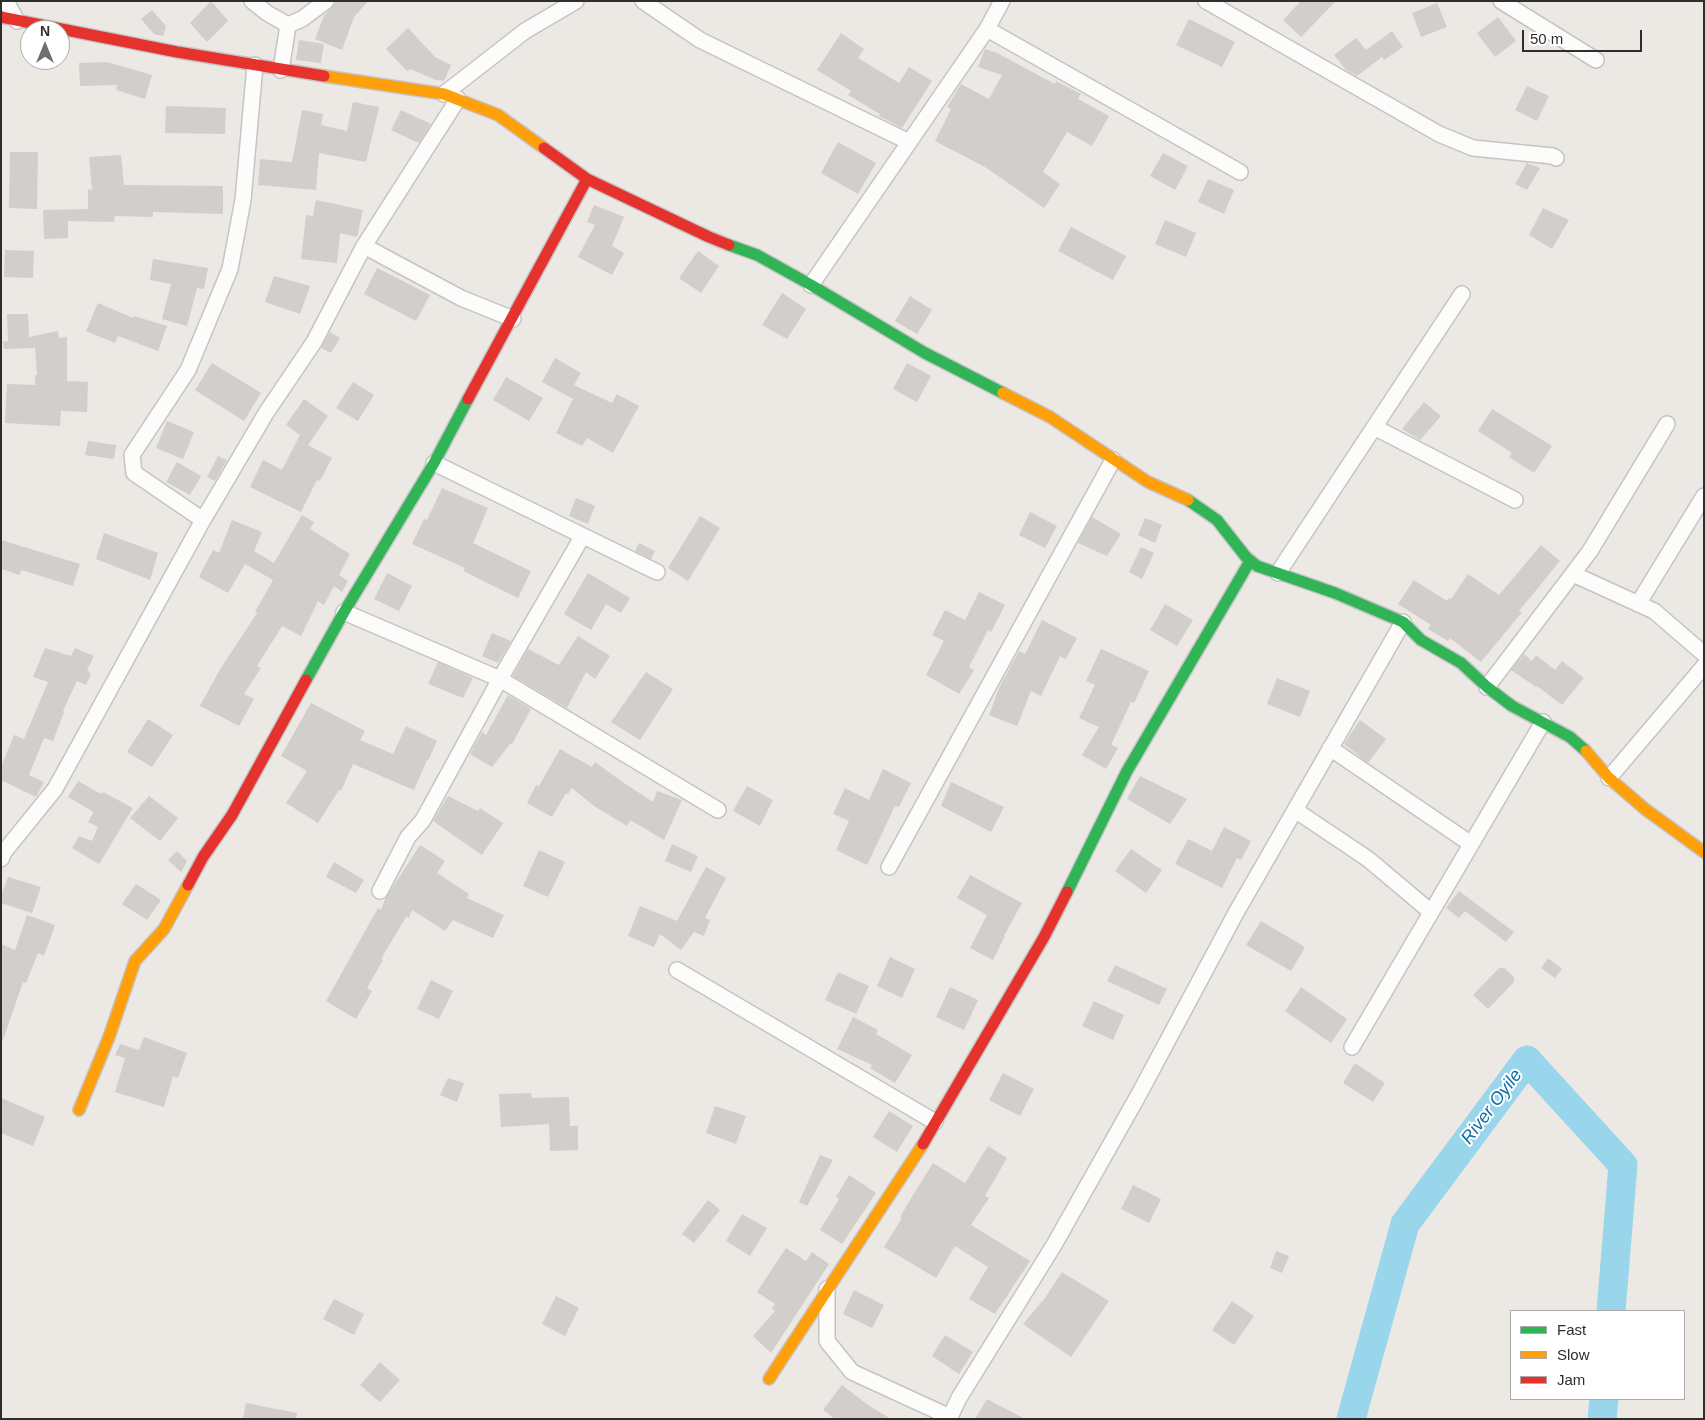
<!DOCTYPE html>
<html>
<head>
<meta charset="utf-8">
<style>
  body { margin:0 }
  #map { position:relative; width:1705px; height:1420px; overflow:hidden; background:#ece8e4; font-family:Arial,sans-serif }
  canvas { display:block }
  .frame { position:absolute; inset:0; border:2px solid #2e2e2e; pointer-events:none }
  .legend { position:absolute; left:1510px; top:1310px; width:175px; height:90px; box-sizing:border-box; background:#fff; border:1px solid #ababab; margin:0; padding:6px 9px; list-style:none; font-size:15px; color:#2e2e2e }
  .legend li { display:flex; align-items:center; gap:10px; height:25px }
  .legend b { width:25px; border:1px solid #ababab }
  .north { position:absolute; left:20px; top:20px; width:50px; height:50px; box-sizing:border-box; background:#fff; border:1px solid #ababab; border-radius:50%; rotate:0deg; font-size:14px; font-weight:700; line-height:20px; text-align:center; color:#2e2e2e }
  .north::after { content:''; display:block; margin:auto; width:18px; height:22px; background:#706f6e; clip-path:polygon(50% 0,100% 100%,50% 72%,0 100%) }
  .scale { position:absolute; left:1522px; top:30px; width:120px; height:22px; box-sizing:border-box; border:2px solid #2e2e2e; border-top:0; padding-left:6px; font-size:15px; line-height:18px; white-space:nowrap; color:#2e2e2e; -webkit-text-stroke:4px #fff; paint-order:stroke }
</style>
</head>
<body>
<div id="map">
<canvas width="1705" height="1420"></canvas>
<div class="frame"></div>
<ul class="legend">
<li><b style="height:6px;background:#30b455"></b>Fast</li>
<li><b style="height:6px;background:#ff9f0a"></b>Slow</li>
<li><b style="height:6px;background:#e5322d"></b>Jam</li>
</ul>
<div class="north">N</div>
<div class="scale">50 m</div>
</div>
<script>
const c = document.querySelector('canvas').getContext('2d');
c.lineJoin = 'round';
const poly = rows => new Path2D(rows.map(r => 'M' + r).join(''));
function trace(path, color, width, dash) { c.strokeStyle = color; c.lineWidth = width; c.lineCap = dash ? 'butt' : 'round'; c.setLineDash(dash || []); c.stroke(path); }
function fillPath(path, color) { c.fillStyle = color; c.fill(path, 'evenodd'); }
function label(font, color, halo, rows, align = 'center') {
  c.font = font + ' Arial,sans-serif'; c.lineWidth = 4; c.setLineDash([]); c.textBaseline = 'middle'; c.strokeStyle = halo; c.fillStyle = color; for (const [text, x, y, turn = 0] of rows) {
    c.save(); c.translate(x, y); c.rotate((+turn || 0) * Math.PI / 180); c.textAlign = isNaN(turn) ? turn : align; if (halo) c.strokeText(text, 0, 0); c.fillText(text, 0, 0); c.restore();
  }
}
const river = poly([
  [1351,1419,1405,1224,1527,1060,1623,1165,1611,1311],
  [1602,1419,1604,1399]
]);
const building = poly([
  [211,1,228,21,207,42,190,23],
  [337,1,368,1,354,17,342,50,315,39,324,16],
  [1301,1,1336,1,1301,37,1283,20],
  [1437,3,1447,27,1421,37,1412,13],
  [152,10,166,26,163,36,154,34,141,19],
  [1498,17,1516,41,1495,57,1477,33],
  [1189,19,1235,42,1222,67,1176,45],
  [408,28,435,57,451,65,444,81,436,80,410,69,407,71,386,49],
  [1392,31,1403,47,1384,60,1382,57,1357,76,1346,70,1334,55,1356,38,1366,50],
  [841,33,864,49,858,58,899,83,909,67,932,81,902,128,879,116,880,114,848,95,851,91,817,70],
  [299,40,324,44,321,63,296,60],
  [985,49,997,53,1055,84,1056,81,1081,94,1078,99,1109,116,1092,146,1067,132,1043,172,1060,184,1044,208,985,167,935,141,951,109,947,107,961,84,989,99,1002,75,978,67],
  [107,62,152,75,145,99,116,90,117,85,80,86,79,63],
  [1527,86,1549,96,1537,121,1515,110],
  [353,102,379,107,366,162,319,153,316,190,258,185,260,159,292,162,302,110,323,114,321,125,347,131],
  [166,106,226,108,225,134,165,133],
  [401,110,431,124,419,143,391,130],
  [838,142,876,163,858,194,821,173],
  [10,152,38,152,37,209,9,208],
  [1163,153,1188,166,1175,190,1150,176],
  [121,155,124,185,223,186,223,214,153,212,153,217,115,216,114,222,68,221,68,238,44,239,43,210,88,209,88,189,92,190,89,157],
  [1527,163,1540,168,1527,190,1515,184],
  [1208,179,1234,190,1224,214,1198,202],
  [316,200,363,210,357,237,340,233,337,263,301,259,306,215,313,216],
  [594,205,624,217,612,246,624,253,612,275,578,257,595,225,587,222],
  [1543,208,1569,220,1552,249,1529,235],
  [1165,220,1196,233,1186,257,1155,244],
  [1071,227,1126,256,1113,280,1058,251],
  [5,250,34,251,33,278,4,277],
  [698,251,719,266,701,293,679,278],
  [153,259,208,268,204,289,197,288,187,326,162,319,171,284,150,280],
  [377,268,430,295,416,321,364,294],
  [274,276,310,286,300,314,265,302],
  [782,293,806,309,787,339,762,325],
  [910,296,932,310,917,334,895,321],
  [98,303,133,318,134,316,167,326,158,351,118,336,115,343,86,331],
  [7,314,28,314,29,337,58,331,59,338,67,337,67,381,88,382,87,412,61,411,60,426,5,423,7,384,35,385,35,375,37,375,35,348,4,349,3,342,8,341],
  [330,332,340,338,331,353,321,348],
  [555,358,581,373,574,385,612,403,617,394,639,406,613,453,587,438,582,446,556,433,573,399,542,382],
  [212,363,261,393,244,421,195,390],
  [907,363,931,376,917,402,893,389],
  [506,377,543,398,529,421,493,400],
  [353,382,374,395,358,421,336,408],
  [304,399,328,416,308,445,332,458,320,481,317,480,301,512,250,487,263,460,282,470,300,435,286,425],
  [1424,402,1441,416,1420,440,1402,429],
  [1492,409,1552,446,1534,473,1509,457,1512,453,1478,431],
  [167,421,194,432,183,459,156,448],
  [88,441,116,445,114,459,85,455],
  [218,456,227,460,215,481,207,477],
  [177,462,201,476,190,495,166,482],
  [442,488,488,508,473,543,531,571,518,598,463,571,465,568,412,544,424,519,427,520],
  [576,498,595,506,588,524,569,516],
  [1030,512,1057,526,1045,548,1019,535],
  [302,515,314,522,310,529,350,554,339,575,348,581,342,592,334,586,324,605,318,601,301,636,282,626,257,666,261,668,244,694,254,699,239,726,200,706,219,671,257,613,255,612,273,580,245,564,228,593,199,577,213,550,219,553,232,520,262,532,254,551,274,563],
  [700,516,720,528,688,581,668,568],
  [1092,517,1121,534,1107,556,1078,543],
  [1145,518,1162,525,1155,543,1138,535],
  [104,533,158,553,150,580,96,559],
  [1,540,80,564,73,586,21,570,20,575,1,569],
  [639,543,655,551,651,559,635,551],
  [1541,545,1560,561,1519,611,1522,612,1481,662,1450,638,1448,641,1428,629,1431,625,1398,604,1414,580,1447,601,1449,598,1451,599,1468,574,1499,595],
  [1141,547,1154,553,1142,579,1129,572],
  [387,573,412,586,399,611,374,599],
  [588,573,630,598,621,613,606,604,591,630,564,614],
  [979,592,1005,605,991,632,988,630,969,667,974,670,959,694,926,675,944,641,932,635,945,610,965,620],
  [1165,604,1193,620,1177,646,1150,630],
  [1042,620,1077,638,1066,659,1060,656,1041,696,1031,691,1017,726,989,715,999,688,1019,651,1025,654],
  [492,633,511,641,498,663,482,656],
  [578,636,610,656,595,679,586,672,567,708,513,676,528,649,559,665],
  [45,648,71,656,75,648,94,656,87,670,91,674,86,685,77,681,63,711,64,712,53,741,44,738,29,775,44,782,36,797,1,780,1,767,14,735,24,739,48,682,33,677],
  [1101,649,1149,671,1134,703,1131,702,1111,745,1118,748,1106,769,1082,755,1099,727,1079,718,1095,685,1086,681],
  [1524,654,1532,661,1536,655,1555,670,1562,661,1584,678,1562,705,1537,686,1536,687,1511,670],
  [438,662,473,678,463,698,428,684],
  [646,672,673,689,640,740,611,722],
  [1277,678,1310,691,1300,717,1267,704],
  [508,695,531,709,512,744,511,743,492,767,470,754,482,732,486,735],
  [311,703,365,731,360,740,393,754,406,726,437,741,428,761,427,760,414,790,353,764,341,791,339,790,318,823,286,803,307,771,281,756],
  [148,719,173,735,152,767,127,752],
  [1360,720,1386,739,1368,763,1344,744],
  [560,749,592,767,595,762,621,781,653,802,657,791,682,800,664,840,630,820,627,826,594,806,572,788,568,794,566,793,552,817,527,803,536,785,539,786],
  [883,769,911,783,899,807,895,806,867,865,836,850,849,821,833,814,845,788,869,800],
  [1140,776,1187,799,1170,824,1127,799],
  [78,781,101,794,103,792,133,808,99,864,72,848,79,836,92,841,98,827,88,822,93,813,92,811,68,797],
  [951,782,1004,807,991,832,941,806],
  [747,786,773,800,760,826,733,811],
  [149,796,178,818,160,841,130,818],
  [448,796,478,811,480,808,503,823,482,855,433,821],
  [1224,827,1251,841,1241,860,1237,858,1222,888,1175,864,1188,839,1212,851],
  [672,844,698,856,691,872,665,861],
  [420,845,445,861,437,873,469,894,467,898,504,915,493,938,453,920,445,931,412,910,409,918,406,917,381,959,383,960,367,988,372,991,356,1019,326,1001,378,908,381,910,385,899],
  [1131,849,1162,870,1146,893,1115,871],
  [539,850,565,862,548,897,523,886],
  [177,851,187,861,181,872,168,860],
  [334,862,364,880,356,893,326,877],
  [706,867,726,878,705,918,710,920,704,936,694,932,681,950,660,934,654,947,628,936,640,906,677,921],
  [970,875,1022,903,1004,936,1005,936,993,960,970,948,987,915,957,898],
  [8,877,41,887,32,913,1,903,1,896],
  [136,884,161,900,147,920,122,904],
  [1459,891,1514,932,1506,942,1465,911,1459,918,1446,908],
  [27,915,55,925,44,956,38,953,26,983,23,982,3,1040,1,1040,1,944,15,950],
  [1261,921,1305,947,1291,971,1246,945],
  [890,957,915,969,902,998,877,986],
  [1548,958,1562,969,1555,978,1541,968],
  [1115,965,1167,989,1159,1005,1107,981],
  [1499,968,1504,968,1514,977,1514,982,1488,1009,1473,995],
  [838,972,869,986,856,1014,825,1000],
  [431,980,453,991,439,1019,417,1009],
  [950,987,978,1000,964,1030,936,1017],
  [1301,987,1347,1019,1331,1043,1285,1011],
  [1094,1001,1124,1015,1113,1040,1082,1026],
  [853,1017,878,1030,876,1034,912,1055,895,1083,870,1068,872,1065,837,1049],
  [144,1037,187,1053,178,1078,173,1076,164,1107,115,1092,125,1058,115,1055,120,1044,139,1050],
  [1355,1063,1385,1083,1373,1102,1343,1083],
  [1003,1073,1034,1089,1020,1116,989,1100],
  [448,1078,464,1083,457,1102,440,1095],
  [531,1093,532,1098,569,1097,570,1126,578,1126,578,1150,550,1151,549,1124,501,1127,499,1094],
  [1,1098,45,1117,33,1146,1,1133],
  [715,1106,746,1116,736,1144,706,1133],
  [889,1111,913,1126,897,1152,873,1137],
  [988,1146,1007,1158,985,1196,989,1198,971,1225,1030,1261,995,1314,969,1299,988,1267,955,1246,936,1278,884,1247,902,1218,900,1217,913,1195,933,1163,965,1183],
  [820,1155,833,1160,807,1206,799,1202],
  [849,1175,876,1193,842,1244,820,1230,839,1199,836,1197],
  [1133,1185,1161,1199,1149,1223,1121,1209],
  [708,1200,720,1210,694,1243,682,1234],
  [742,1214,767,1228,750,1256,726,1241],
  [786,1248,806,1261,812,1252,829,1264,771,1353,753,1336,775,1311,772,1308,775,1304,757,1292],
  [1276,1251,1289,1256,1282,1273,1270,1268],
  [1062,1272,1109,1301,1071,1357,1023,1324,1045,1298],
  [854,1290,884,1305,872,1328,843,1314],
  [556,1296,579,1308,565,1336,542,1324],
  [334,1299,364,1314,354,1335,323,1319],
  [1232,1301,1254,1316,1234,1345,1212,1330],
  [945,1335,973,1352,959,1374,932,1356],
  [380,1362,400,1380,380,1402,360,1385],
  [842,1385,868,1405,891,1419,835,1419,823,1410],
  [987,1399,1025,1419,975,1419],
  [246,1403,297,1413,296,1419,243,1419]
]);
const street = poly([
  [6,1,17,21],
  [252,1,267,13,288,25],
  [643,1,700,40,909,142],
  [1206,1,1439,134,1473,148,1553,156,1556,158],
  [1501,1,1596,60],
  [288,25,302,19,326,1],
  [987,29,1240,172],
  [281,70,288,25],
  [444,94,525,31,576,1],
  [364,246,461,298,513,319],
  [811,285,987,29,1002,1],
  [1374,427,1515,500],
  [434,463,657,572],
  [203,520,134,473,132,455,188,370,230,269,243,200,255,65],
  [1278,573,1462,294],
  [1573,574,1654,611,1704,654],
  [1638,604,1704,496],
  [344,612,500,679,718,810],
  [1487,687,1590,551,1667,424],
  [1330,748,1471,844],
  [1609,778,1704,666],
  [1295,810,1368,859,1431,912],
  [1,859,4,852,55,789,203,520,266,413,314,342,364,246,458,99],
  [889,867,1113,460],
  [380,891,408,837,423,820,500,679,582,537],
  [677,970,935,1122],
  [1352,1047,1543,722],
  [827,1289,827,1341,852,1372,950,1417],
  [949,1419,959,1398,1054,1245,1138,1096,1237,911,1403,622]
]);
const fast = poly([
  [729,245,757,255,811,285,925,353,1003,393],
  [1188,500,1217,520,1246,557,1257,566,1335,593,1403,622,1421,640,1461,663,1487,687,1512,706,1570,737,1586,751],
  [306,680,344,612,434,463,468,399],
  [1067,892,1127,771,1250,561]
]);
const slow = poly([
  [324,76,444,94,498,115,544,148],
  [1003,393,1050,417,1148,482,1188,500],
  [1586,751,1609,778,1645,809,1704,852],
  [79,1110,109,1037,135,961,164,929,188,885],
  [769,1379,923,1144]
]);
const jam = poly([
  [1,17,177,52,324,76],
  [544,148,587,179,709,237,729,245],
  [468,399,587,179],
  [188,885,203,857,232,815,306,680],
  [923,1144,1044,937,1067,892]
]);
const waterNames = [
  ["River Oyile",1492,1107,-53]
];
trace(river, '#99d6ec', 29);
fillPath(building, '#d1cecb');
trace(street, '#c5c4c5', 18);
trace(fast, '#c5c4c5', 14);
trace(slow, '#c5c4c5', 14);
trace(jam, '#c5c4c5', 14);
trace(street, '#fcfcfb', 15);
trace(fast, '#30b455', 11);
trace(slow, '#ff9f0a', 11);
trace(jam, '#e5322d', 11);
label('italic 18px', '#0d6fa3', '#fff', waterNames);
</script>
</body>
</html>
